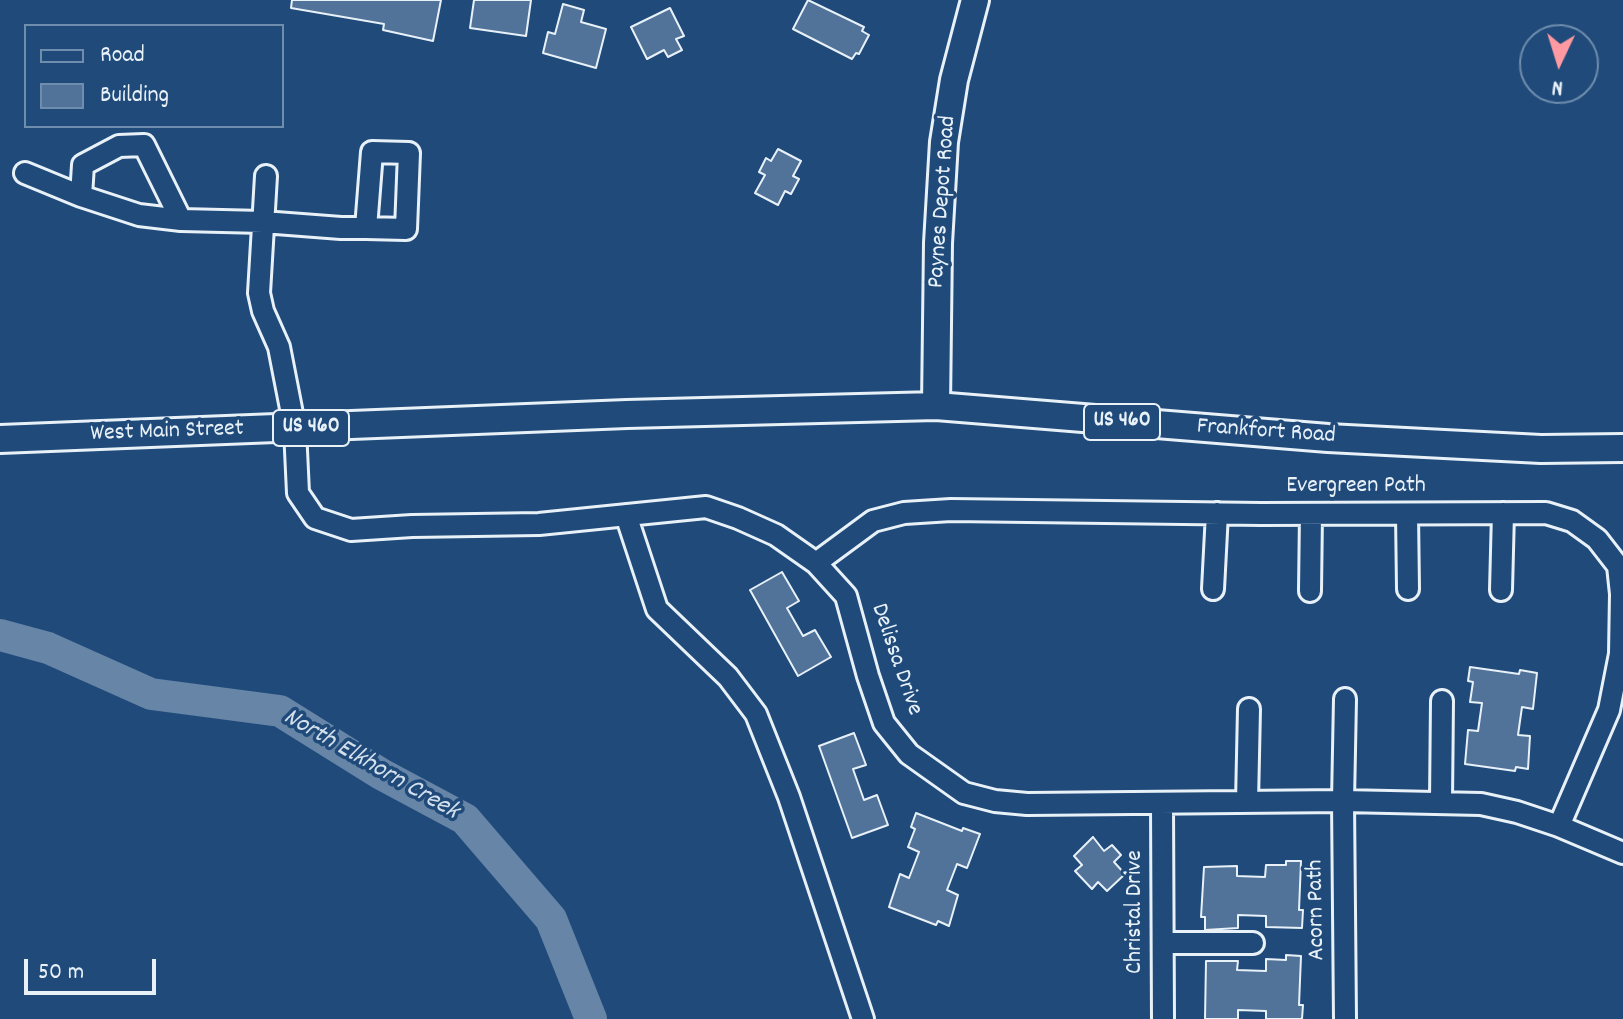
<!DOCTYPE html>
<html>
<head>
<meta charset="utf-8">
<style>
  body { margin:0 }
  #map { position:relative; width:1623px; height:1019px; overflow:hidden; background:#1f4a7a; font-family:Dekko,sans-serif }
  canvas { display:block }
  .legend { position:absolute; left:24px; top:24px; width:260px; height:104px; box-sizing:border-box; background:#1f4a7a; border:2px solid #6f8dac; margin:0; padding:10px 14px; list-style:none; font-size:24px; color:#e8f1f8 }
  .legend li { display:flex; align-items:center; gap:16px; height:40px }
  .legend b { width:40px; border:2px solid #6f8dac }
  .north { position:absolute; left:1519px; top:24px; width:80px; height:80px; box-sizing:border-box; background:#1f4a7a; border:2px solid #6f8dac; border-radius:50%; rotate:184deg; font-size:22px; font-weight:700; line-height:32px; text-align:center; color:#e8f1f8 }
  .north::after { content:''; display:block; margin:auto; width:28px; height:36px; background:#ff9aa2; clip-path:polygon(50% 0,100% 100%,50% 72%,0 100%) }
  .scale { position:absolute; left:24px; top:959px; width:132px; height:36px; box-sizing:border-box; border:4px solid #e8f1f8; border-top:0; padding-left:10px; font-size:24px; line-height:28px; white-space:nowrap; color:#e8f1f8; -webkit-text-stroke:6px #1f4a7a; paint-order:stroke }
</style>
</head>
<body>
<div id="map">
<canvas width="1623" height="1019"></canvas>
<ul class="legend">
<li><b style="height:10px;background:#1f4a7a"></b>Road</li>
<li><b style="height:22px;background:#517399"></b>Building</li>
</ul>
<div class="north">N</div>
<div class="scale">50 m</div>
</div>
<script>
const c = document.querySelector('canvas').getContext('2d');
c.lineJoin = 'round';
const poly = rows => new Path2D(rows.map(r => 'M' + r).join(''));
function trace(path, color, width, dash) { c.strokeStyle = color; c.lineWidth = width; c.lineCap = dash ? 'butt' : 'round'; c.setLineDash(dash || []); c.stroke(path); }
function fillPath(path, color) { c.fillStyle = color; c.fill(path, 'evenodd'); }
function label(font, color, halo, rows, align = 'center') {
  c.font = font + ' Dekko,sans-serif'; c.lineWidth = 7; c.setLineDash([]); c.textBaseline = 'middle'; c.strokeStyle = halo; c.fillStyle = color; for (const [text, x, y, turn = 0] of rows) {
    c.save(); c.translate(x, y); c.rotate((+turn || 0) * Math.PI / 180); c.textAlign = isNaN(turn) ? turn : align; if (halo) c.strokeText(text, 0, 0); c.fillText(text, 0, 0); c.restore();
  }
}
const river = poly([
  [0,635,48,648,151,694,280,711,381,774,465,819,551,919,591,1019]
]);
const building = poly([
  [292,0,441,0,433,41,383,30,384,24,291,8,292,0],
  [474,0,531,0,526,36,470,28,474,0],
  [808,0,864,27,862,31,869,35,859,54,856,53,852,59,793,29,808,0],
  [563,4,584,10,581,22,606,29,596,68,543,53,548,32,555,34,563,4],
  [670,8,684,36,676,39,682,50,668,57,664,50,647,59,631,27,670,8],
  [778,149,801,161,793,176,799,179,791,194,785,191,778,205,755,193,765,175,759,172,766,158,771,161,778,149],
  [782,572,799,601,787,608,803,636,815,630,831,657,798,676,750,590,782,572],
  [1470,667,1519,674,1520,670,1537,673,1533,709,1522,707,1518,735,1530,736,1528,769,1516,767,1515,771,1465,764,1468,730,1478,731,1482,703,1470,702,1473,682,1468,681,1470,667],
  [854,733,866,765,853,769,864,800,877,795,888,825,852,838,819,746,854,733],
  [916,813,962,831,963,828,980,834,967,868,957,864,947,890,958,895,949,926,938,921,936,925,889,907,900,874,909,878,919,852,908,847,915,829,911,827,916,813],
  [1093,837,1104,851,1112,845,1121,855,1114,862,1125,874,1107,891,1098,882,1092,889,1075,871,1082,865,1074,856,1093,837],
  [1286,861,1301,861,1299,910,1303,910,1302,928,1266,927,1266,916,1238,915,1238,928,1205,930,1205,917,1201,917,1204,867,1237,866,1237,876,1265,877,1266,865,1286,865,1286,861],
  [1286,955,1301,956,1299,1005,1303,1005,1302,1019,1266,1019,1266,1011,1238,1010,1238,1019,1205,1019,1206,961,1238,961,1237,970,1266,971,1266,959,1286,960,1286,955]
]);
const minor = poly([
  [25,173,81,196,139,215,181,220,263,222,341,228,366,228,406,229,409,153,372,152,366,228],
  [266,176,259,293,263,311,279,347,295,429,298,493,315,518,351,530,412,526,539,524,706,507,738,518,776,535,816,563,846,596,868,676,884,723,909,754,964,793,995,801,1027,804,1343,801,1481,804,1517,812,1559,826,1623,853],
  [81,196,83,165,119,146,144,145,181,220],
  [1407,514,1408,589],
  [626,515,657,609,728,677,756,714,789,797,863,1019],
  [816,563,873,521,904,513,951,510,1261,514,1546,513,1572,521,1597,539,1618,566,1621,594,1620,654,1609,710,1559,826],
  [1213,589,1217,513],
  [1501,590,1503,513],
  [1310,591,1311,514],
  [1441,801,1442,701],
  [1247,802,1249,709],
  [1162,804,1163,1019],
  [1163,943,1253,943],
  [1345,1019,1343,801,1345,699]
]);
const major = poly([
  [936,406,938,243,944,142,954,80,975,0],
  [0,439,627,414,936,406,1328,438,1541,449,1623,448]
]);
const shields = [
  [1122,422,76],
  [311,428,76]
];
const shieldNames = [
  ["US 460",1122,422],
  ["US 460",311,428]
];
const streetNames = [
  ["Paynes Depot Road",944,202,-86],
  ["West Main Street",167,433,-2],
  ["Frankfort Road",1266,433,4],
  ["Evergreen Path",1356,488],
  ["Delissa Drive",895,660,71],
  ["Acorn Path",1318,910,-91],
  ["Christal Drive",1137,912,-90]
];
const waterNames = [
  ["North Elkhorn Creek",370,766,30]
];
trace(river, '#6685a7', 32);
fillPath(building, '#517399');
trace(building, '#e8f1f8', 2);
trace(minor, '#e8f1f8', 26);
trace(major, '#e8f1f8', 32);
trace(minor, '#1f4a7a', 20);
trace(major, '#1f4a7a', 26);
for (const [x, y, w] of shields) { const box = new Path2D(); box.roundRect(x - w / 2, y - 18, w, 36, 6); c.fillStyle = '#1f4a7a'; c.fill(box); trace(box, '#e8f1f8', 2); }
label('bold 22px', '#e8f1f8', null, shieldNames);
label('24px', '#e8f1f8', '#1f4a7a', streetNames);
label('italic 26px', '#d4e1ec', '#1f4a7a', waterNames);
</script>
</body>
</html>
